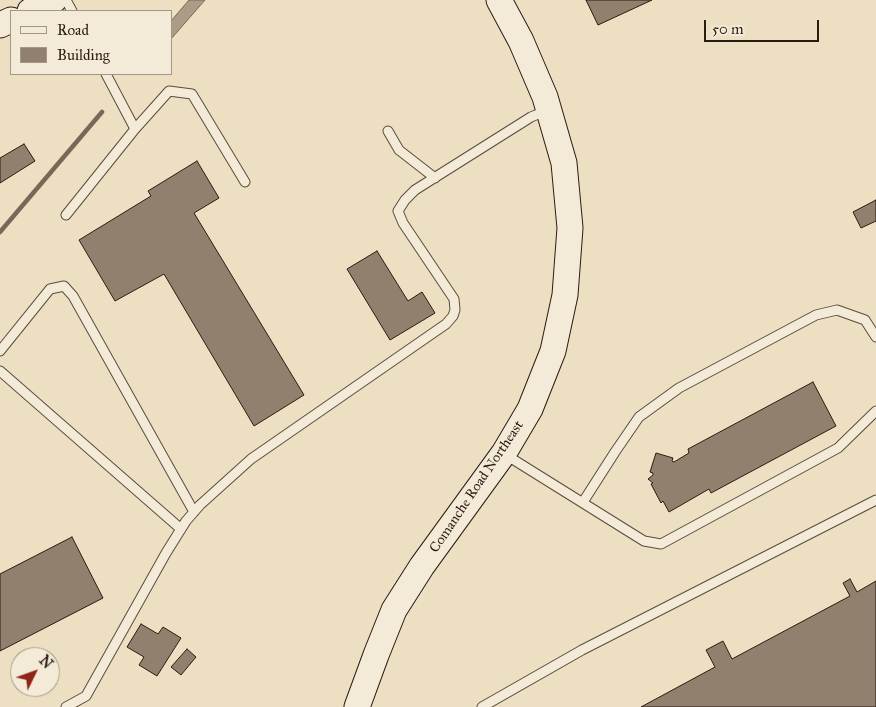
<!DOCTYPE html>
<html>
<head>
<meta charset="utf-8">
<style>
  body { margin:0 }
  #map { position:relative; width:876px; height:707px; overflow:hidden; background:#eddfc1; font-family:"IM FELL Great Primer",serif }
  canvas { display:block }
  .legend { position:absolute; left:10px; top:10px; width:162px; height:65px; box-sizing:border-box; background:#f3ead7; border:1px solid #a49789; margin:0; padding:6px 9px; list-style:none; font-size:15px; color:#2d1a13 }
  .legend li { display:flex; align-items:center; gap:10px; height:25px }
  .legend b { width:25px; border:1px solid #a49789 }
  .north { position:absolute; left:10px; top:647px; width:50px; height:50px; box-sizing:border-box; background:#f3ead7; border:1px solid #a49789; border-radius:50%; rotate:48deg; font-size:14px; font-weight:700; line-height:20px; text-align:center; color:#2d1a13 }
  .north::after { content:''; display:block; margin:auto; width:18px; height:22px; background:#8f2418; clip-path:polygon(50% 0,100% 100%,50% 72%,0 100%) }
  .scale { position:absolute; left:704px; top:20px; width:115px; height:22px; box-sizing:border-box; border:2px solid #2d1a13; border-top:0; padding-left:6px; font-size:15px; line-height:18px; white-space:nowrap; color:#2d1a13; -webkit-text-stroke:4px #f3ead7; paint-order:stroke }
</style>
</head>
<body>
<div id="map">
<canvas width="876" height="707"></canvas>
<ul class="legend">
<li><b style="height:6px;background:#f3ead7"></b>Road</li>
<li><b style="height:14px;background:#91806d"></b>Building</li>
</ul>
<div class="north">N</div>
<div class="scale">50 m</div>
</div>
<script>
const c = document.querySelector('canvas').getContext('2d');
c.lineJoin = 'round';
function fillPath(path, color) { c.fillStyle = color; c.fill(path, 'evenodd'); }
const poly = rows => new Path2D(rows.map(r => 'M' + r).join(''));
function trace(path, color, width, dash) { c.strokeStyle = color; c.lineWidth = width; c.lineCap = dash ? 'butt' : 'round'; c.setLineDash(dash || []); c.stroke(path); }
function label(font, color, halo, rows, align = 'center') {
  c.font = font + ' "IM FELL Great Primer",serif'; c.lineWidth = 5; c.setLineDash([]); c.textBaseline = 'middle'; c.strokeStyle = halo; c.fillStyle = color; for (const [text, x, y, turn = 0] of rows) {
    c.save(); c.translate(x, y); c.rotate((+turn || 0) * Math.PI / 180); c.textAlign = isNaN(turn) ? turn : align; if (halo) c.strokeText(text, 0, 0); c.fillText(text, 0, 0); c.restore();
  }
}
const water = poly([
  [189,0,205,0,171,39,171,21,189,0]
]);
const stream = poly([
  [0,232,102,112]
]);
const building = poly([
  [586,0,652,0,598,25,586,0],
  [24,144,35,161,0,183,0,158,24,144],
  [197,161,219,198,194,213,304,395,254,426,164,274,115,301,79,240,151,196,148,191,197,161],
  [876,200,876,221,861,228,853,212,876,200],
  [377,251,408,301,422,292,435,313,390,340,347,269,377,251],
  [813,382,836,426,711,493,709,489,669,512,663,501,661,503,651,484,653,483,648,479,653,475,653,473,650,472,656,453,673,458,672,461,674,462,689,453,688,449,813,382],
  [72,537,103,598,0,651,0,574,72,537],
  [850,579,857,592,876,581,876,707,641,707,715,667,706,650,723,641,732,659,850,596,843,583,850,579],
  [141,624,158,634,163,627,181,638,157,676,139,665,144,657,127,647,141,624],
  [187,649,196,657,181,675,171,667,187,649]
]);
const lane = poly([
  [66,0,72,11],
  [106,74,135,129,169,91,192,94,245,182],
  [388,131,399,150,435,178],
  [66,215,135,129],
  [0,351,50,289,64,286,73,296,194,512],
  [0,371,181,529],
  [506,455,644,541,661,544,838,448,876,411],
  [583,502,615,452,639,417,679,388,816,315,837,310,865,320,876,337],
  [66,707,86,696,166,553,186,521,200,505,251,459,446,324,453,316,455,310,454,299,403,223,398,211,405,200,415,190,531,117,548,110],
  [482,707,582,650,876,500]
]);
const secondary = poly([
  [30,11,54,0],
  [0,25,11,20],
  [357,707,376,655,394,610,422,566,504,453,530,409,553,351,565,295,570,228,564,163,545,97,521,41,499,0]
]);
const streetNames = [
  ["Comanche Road Northeast",477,487,-56]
];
fillPath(water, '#ac9c86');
trace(water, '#796858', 1);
trace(stream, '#796858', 4.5);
fillPath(building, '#91806d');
trace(building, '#2d1a13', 1);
trace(lane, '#5d4b3e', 11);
trace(secondary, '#2d1a13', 27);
trace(lane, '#f3ead7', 9);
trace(secondary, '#f3ead7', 25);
label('14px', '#2d1a13', '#f3ead7', streetNames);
</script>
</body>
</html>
